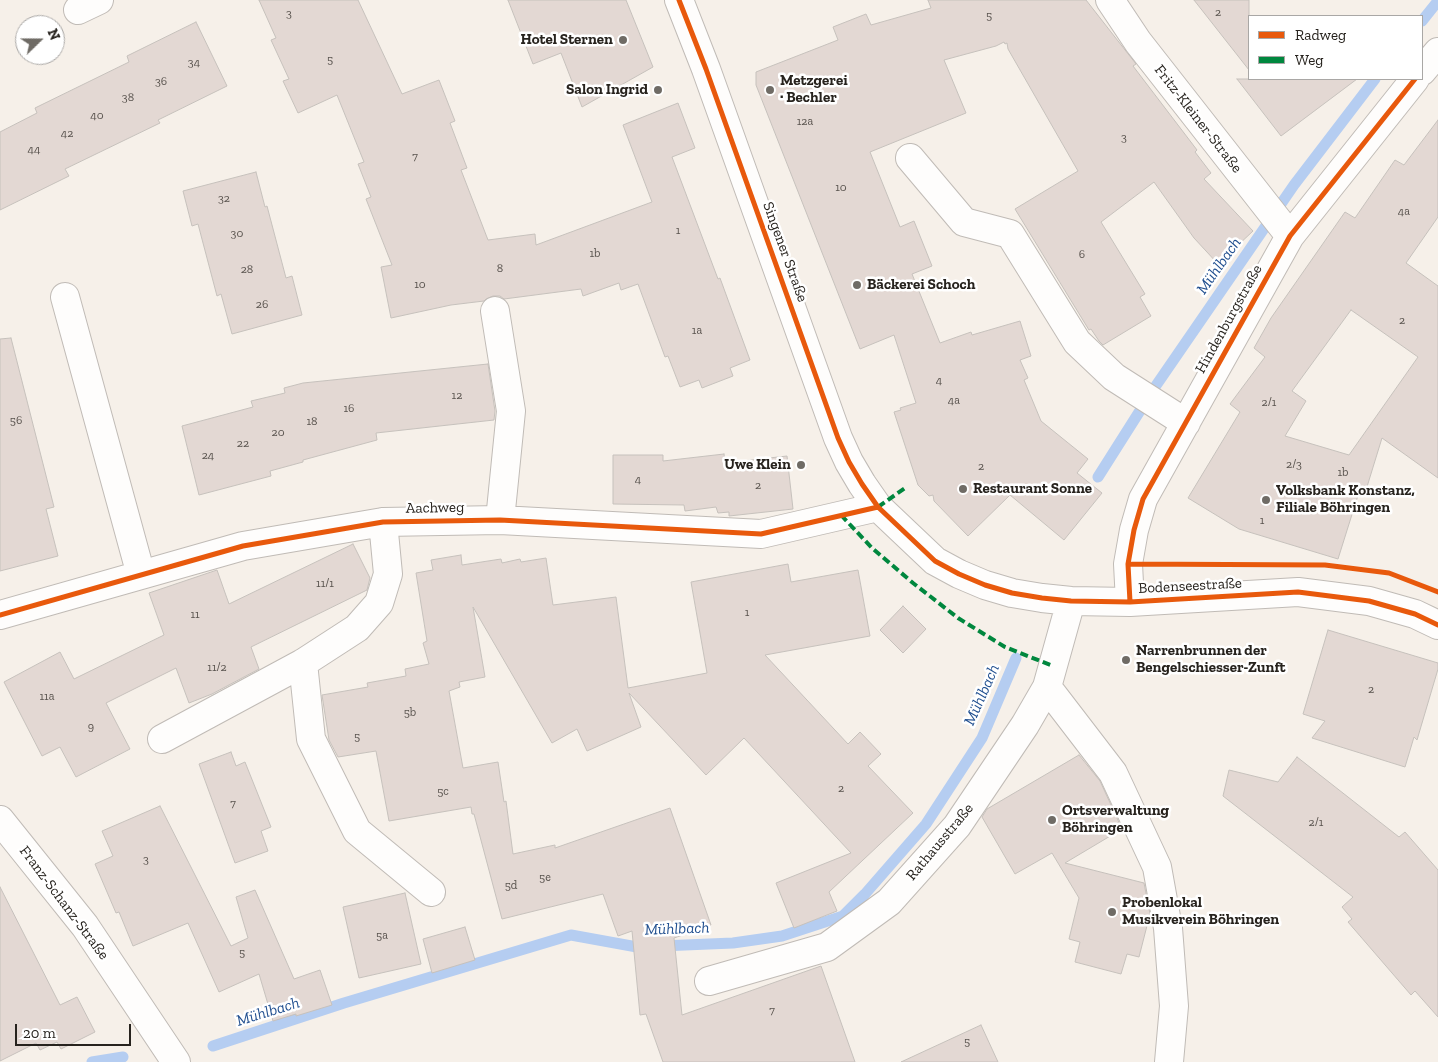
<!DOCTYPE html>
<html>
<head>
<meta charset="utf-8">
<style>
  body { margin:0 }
  #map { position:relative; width:1438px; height:1062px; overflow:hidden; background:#f6f0e9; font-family:"Zilla Slab",serif }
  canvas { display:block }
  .legend { position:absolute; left:1248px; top:15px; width:175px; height:65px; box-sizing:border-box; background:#fff; border:1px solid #a9a7a5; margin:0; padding:6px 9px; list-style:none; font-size:15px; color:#27231e }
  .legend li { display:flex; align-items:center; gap:10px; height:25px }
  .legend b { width:25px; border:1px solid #a9a7a5 }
  .north { position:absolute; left:15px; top:15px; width:50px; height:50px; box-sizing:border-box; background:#fff; border:1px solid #a9a7a5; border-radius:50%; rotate:68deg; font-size:14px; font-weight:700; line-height:20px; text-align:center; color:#27231e }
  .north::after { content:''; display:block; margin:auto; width:18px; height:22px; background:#6f6b65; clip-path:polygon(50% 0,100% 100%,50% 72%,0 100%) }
  .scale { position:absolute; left:15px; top:1024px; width:116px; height:22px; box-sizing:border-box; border:2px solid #27231e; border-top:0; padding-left:6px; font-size:15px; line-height:18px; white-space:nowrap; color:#27231e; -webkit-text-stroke:4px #fff; paint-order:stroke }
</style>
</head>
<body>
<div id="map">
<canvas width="1438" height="1062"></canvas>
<ul class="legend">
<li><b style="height:6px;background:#e8590c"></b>Radweg</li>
<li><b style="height:6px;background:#00873e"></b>Weg</li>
</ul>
<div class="north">N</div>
<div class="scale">20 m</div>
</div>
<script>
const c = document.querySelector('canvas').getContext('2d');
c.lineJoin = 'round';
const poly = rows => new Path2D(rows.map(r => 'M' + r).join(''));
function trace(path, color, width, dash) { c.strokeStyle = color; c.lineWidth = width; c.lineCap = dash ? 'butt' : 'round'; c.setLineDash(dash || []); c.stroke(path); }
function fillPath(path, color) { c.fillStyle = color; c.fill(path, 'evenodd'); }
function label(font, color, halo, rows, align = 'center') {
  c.font = font + ' "Zilla Slab",serif'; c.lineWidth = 5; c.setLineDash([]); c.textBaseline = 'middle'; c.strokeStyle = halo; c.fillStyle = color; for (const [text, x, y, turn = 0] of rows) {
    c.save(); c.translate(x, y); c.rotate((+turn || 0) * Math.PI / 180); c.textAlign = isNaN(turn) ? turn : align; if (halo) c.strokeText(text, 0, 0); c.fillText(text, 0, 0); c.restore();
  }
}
const stream = poly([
  [1422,21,1438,1],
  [1098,477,1155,387,1294,185,1375,79],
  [213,1046,344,1003,571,935,637,947,733,943,782,936,843,916,865,894,926,824,982,738,1016,658],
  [92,1062,123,1057]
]);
const building = poly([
  [259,0,358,0,402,94,439,80,455,121,450,123,467,168,461,170,488,240,535,234,536,245,652,202,623,125,678,103,695,148,672,157,718,279,720,278,750,360,730,368,733,376,702,388,699,380,680,387,668,356,665,357,638,284,621,290,619,283,583,296,581,289,504,299,500,296,493,296,486,299,484,301,451,305,391,318,381,267,392,265,366,199,371,197,358,164,364,162,337,95,298,113,283,81,289,79,271,40,276,38,259,0],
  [508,0,626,0,653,67,582,107,561,53,533,64,508,0],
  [928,0,1086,0,1136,64,1133,66,1197,150,1195,152,1211,173,1204,179,1253,231,1218,264,1194,238,1154,182,1101,222,1145,294,1140,297,1151,316,1103,345,1099,341,1091,329,1089,330,1015,209,1078,171,1008,49,1007,43,1005,44,1004,42,996,46,944,60,966,113,870,152,900,227,914,221,932,266,912,274,940,343,971,332,972,335,1020,321,1031,356,1020,360,1028,378,1024,380,1041,421,1088,459,1077,473,1102,493,1064,540,1010,495,968,536,934,501,933,495,929,496,918,485,894,412,901,410,900,408,916,403,894,335,860,349,756,85,756,72,838,40,833,27,866,14,871,25,931,8,928,0],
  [1194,0,1249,0,1249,70,1194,0],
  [196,22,227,86,158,120,160,123,65,169,69,176,0,210,0,132,37,113,35,108,129,62,127,56,196,22],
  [1237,79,1357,79,1281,136,1237,79],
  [1438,120,1438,217,1406,263,1438,286,1438,478,1382,438,1366,490,1360,489,1338,559,1239,529,1188,498,1240,412,1230,404,1265,357,1254,348,1271,318,1345,212,1355,218,1395,160,1404,165,1438,120],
  [1351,310,1418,357,1349,455,1285,436,1306,401,1292,391,1351,310],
  [256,172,265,207,267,206,286,278,292,276,302,315,232,334,221,294,217,296,198,224,192,226,183,191,256,172],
  [11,338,54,507,46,509,58,556,0,571,0,339,11,338],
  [488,364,495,411,494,420,376,433,377,440,303,460,303,462,270,471,271,476,199,495,182,426,253,407,251,401,285,393,284,388,303,383,488,364],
  [724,454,725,463,787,456,793,509,729,516,729,512,718,513,716,507,685,511,684,505,613,504,613,455,663,455,663,461,724,454],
  [353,544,370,578,367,590,251,647,259,669,212,694,189,703,176,668,106,703,130,749,76,777,60,747,42,756,4,682,60,652,74,679,164,635,149,593,217,570,229,604,353,544],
  [461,555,462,565,501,559,502,563,520,559,521,562,546,558,553,605,616,597,628,688,707,673,691,582,788,564,791,582,858,570,870,636,765,655,848,744,860,732,881,754,868,766,913,813,829,892,837,911,794,928,776,883,851,853,744,738,706,775,629,693,641,727,587,751,577,729,552,743,473,607,485,677,459,682,460,687,449,691,463,768,498,762,504,802,506,801,513,854,555,845,555,848,670,808,711,925,674,938,682,1015,821,966,855,1062,663,1062,646,1014,640,1015,632,931,618,936,603,894,502,919,474,814,472,814,471,807,389,821,376,751,338,757,329,740,322,695,368,687,367,683,406,676,405,669,429,664,423,643,427,641,416,573,433,570,431,560,461,555],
  [903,606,926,629,903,653,880,630,903,606],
  [1328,630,1438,663,1438,669,1417,740,1414,737,1405,767,1312,738,1325,721,1303,714,1328,630],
  [231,752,236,766,245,762,271,827,261,831,268,851,235,863,199,764,231,752],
  [1079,755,1100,781,1122,829,1065,863,1144,883,1150,914,1139,957,1127,954,1121,974,1075,962,1080,942,1069,939,1079,898,1052,853,1015,874,982,817,987,809,1079,755],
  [1297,757,1399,837,1405,832,1438,870,1438,1017,1415,991,1411,995,1348,922,1352,919,1342,907,1353,897,1223,796,1229,770,1278,782,1297,757],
  [160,806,231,946,248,938,236,897,255,890,294,979,320,970,332,1005,296,1016,296,1014,273,1021,259,974,219,992,188,923,133,946,119,912,116,913,95,864,113,856,102,831,160,806],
  [0,887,60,1005,77,997,95,1032,61,1049,57,1042,40,1050,36,1043,0,1061,0,887],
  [405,893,421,964,359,978,343,907,405,893],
  [465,927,475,960,432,973,423,939,465,927],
  [981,1025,998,1062,901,1062,981,1025]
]);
const minor = poly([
  [679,0,706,69,838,438,849,462,862,484,878,507,935,561,959,574,985,585,1012,593,1042,598,1071,601,1130,602,1298,592,1369,601,1415,614,1438,625],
  [1110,0,1138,42,1290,236],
  [78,10,99,0],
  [1422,71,1438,52],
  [910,158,964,222,1010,234,1077,342,1114,377,1186,423],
  [65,297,141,575],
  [495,311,511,411,500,520],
  [1130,602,1128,564,1134,530,1143,499,1290,236,1415,79],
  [0,615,243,546,383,522,500,520,761,534,878,507],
  [303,663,311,739,357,831,431,892],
  [1047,687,1113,773,1157,867,1168,928,1174,1006,1169,1062],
  [162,739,303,663,357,628,379,603,388,574,383,522],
  [0,820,85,926,176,1062],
  [709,981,827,947,889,902,957,826,1025,725,1047,687,1071,601]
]);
const quiet = poly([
  [878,507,905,488],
  [841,515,872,548,913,583,958,618,1005,647,1053,666]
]);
const cycleway = poly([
  [679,0,706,69,838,438,849,462,862,484,878,507,935,561,959,574,985,585,1012,593,1042,598,1071,601,1130,602,1298,592,1369,601,1415,614,1438,625],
  [1128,564,1325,565,1389,573,1438,592],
  [1130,602,1128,564,1134,530,1143,499,1290,236,1415,79],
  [0,615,243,546,383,522,500,520,761,534,878,507]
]);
const markers = [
  [623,40,5,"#6f6b65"],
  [658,90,5,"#6f6b65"],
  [770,90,5,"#6f6b65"],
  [857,285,5,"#6f6b65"],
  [801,465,5,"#6f6b65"],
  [963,489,5,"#6f6b65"],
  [1266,500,5,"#6f6b65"],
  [1126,660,5,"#6f6b65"],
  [1052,820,5,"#6f6b65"],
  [1112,912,5,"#6f6b65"]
];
const numberNames = [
  ["2",1218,13],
  ["3",289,14],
  ["5",989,16],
  ["5",330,60],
  ["34",194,63],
  ["36",161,82],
  ["38",128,98],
  ["40",97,116],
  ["12a",805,122],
  ["42",67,134],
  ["3",1124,138],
  ["44",34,150],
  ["7",415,157],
  ["10",841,188],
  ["32",224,199],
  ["4a",1404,212],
  ["1",678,231],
  ["30",237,234],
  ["1b",595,254],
  ["6",1082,255],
  ["8",500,269],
  ["28",247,270],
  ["10",420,285],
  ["26",262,305],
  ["2",1402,321],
  ["1a",697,331],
  ["4",939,381],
  ["12",457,396],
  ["4a",954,401],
  ["2/1",1269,403],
  ["16",349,409],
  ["56",16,421],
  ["18",312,422],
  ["20",278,433],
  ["22",243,444],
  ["24",208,456],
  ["2/3",1294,465],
  ["2",981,467],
  ["1b",1343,473],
  ["4",638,480],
  ["2",758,486],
  ["1",1262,521],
  ["11/1",325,584],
  ["1",747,613],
  ["11",195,615],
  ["11/2",217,668],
  ["2",1371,690],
  ["11a",47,697],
  ["5b",410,713],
  ["9",91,727],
  ["5",357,737],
  ["2",841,789],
  ["5c",443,792],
  ["7",233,804],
  ["2/1",1316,823],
  ["3",146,860],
  ["5e",545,878],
  ["5d",511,886],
  ["5a",382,936],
  ["5",242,953],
  ["7",772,1011],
  ["5",967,1042]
];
const poiNames = [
  ["Hotel Sternen",613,40,"right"],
  ["Metzgerei",780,81],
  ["· Bechler",780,98],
  ["Salon Ingrid",648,90,"right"],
  ["Bäckerei Schoch",867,285],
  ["Uwe Klein",791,465,"right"],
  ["Restaurant Sonne",973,489],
  ["Volksbank Konstanz,",1276,491],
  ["Filiale Böhringen",1276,508],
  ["Narrenbrunnen der",1136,651],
  ["Bengelschiesser-Zunft",1136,668],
  ["Ortsverwaltung",1062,811],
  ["Böhringen",1062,828],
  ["Probenlokal",1122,903],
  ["Musikverein Böhringen",1122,920]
];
const streetNames = [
  ["Fritz-Kleiner-Straße",1198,119,52],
  ["Singener Straße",785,252,70],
  ["Hindenburgstraße",1229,319,-61],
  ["Aachweg",435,508,-1],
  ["Bodenseestraße",1190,586,-3],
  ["Rathausstraße",940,842,-50],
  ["Franz-Schanz-Straße",64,903,53]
];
const waterNames = [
  ["Mühlbach",1219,266,-55],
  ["Mühlbach",982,695,-66],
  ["Mühlbach",677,929,-2],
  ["Mühlbach",268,1012,-17]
];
trace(stream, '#b5cdf1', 11);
fillPath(building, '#e3d8d3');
trace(building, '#c6c1bc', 1);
trace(minor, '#c0bbb6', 30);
trace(minor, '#fefdfc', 28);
trace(quiet, '#00873e', 4, [8, 4]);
trace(cycleway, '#e8590c', 5);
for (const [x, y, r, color] of markers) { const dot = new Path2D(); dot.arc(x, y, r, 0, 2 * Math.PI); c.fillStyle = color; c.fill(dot); trace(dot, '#fff', 2); }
label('12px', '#59534e', null, numberNames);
label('bold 15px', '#27231e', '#fff', poiNames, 'left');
label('15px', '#27231e', '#fff', streetNames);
label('italic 16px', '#225090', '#fff', waterNames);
</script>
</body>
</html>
